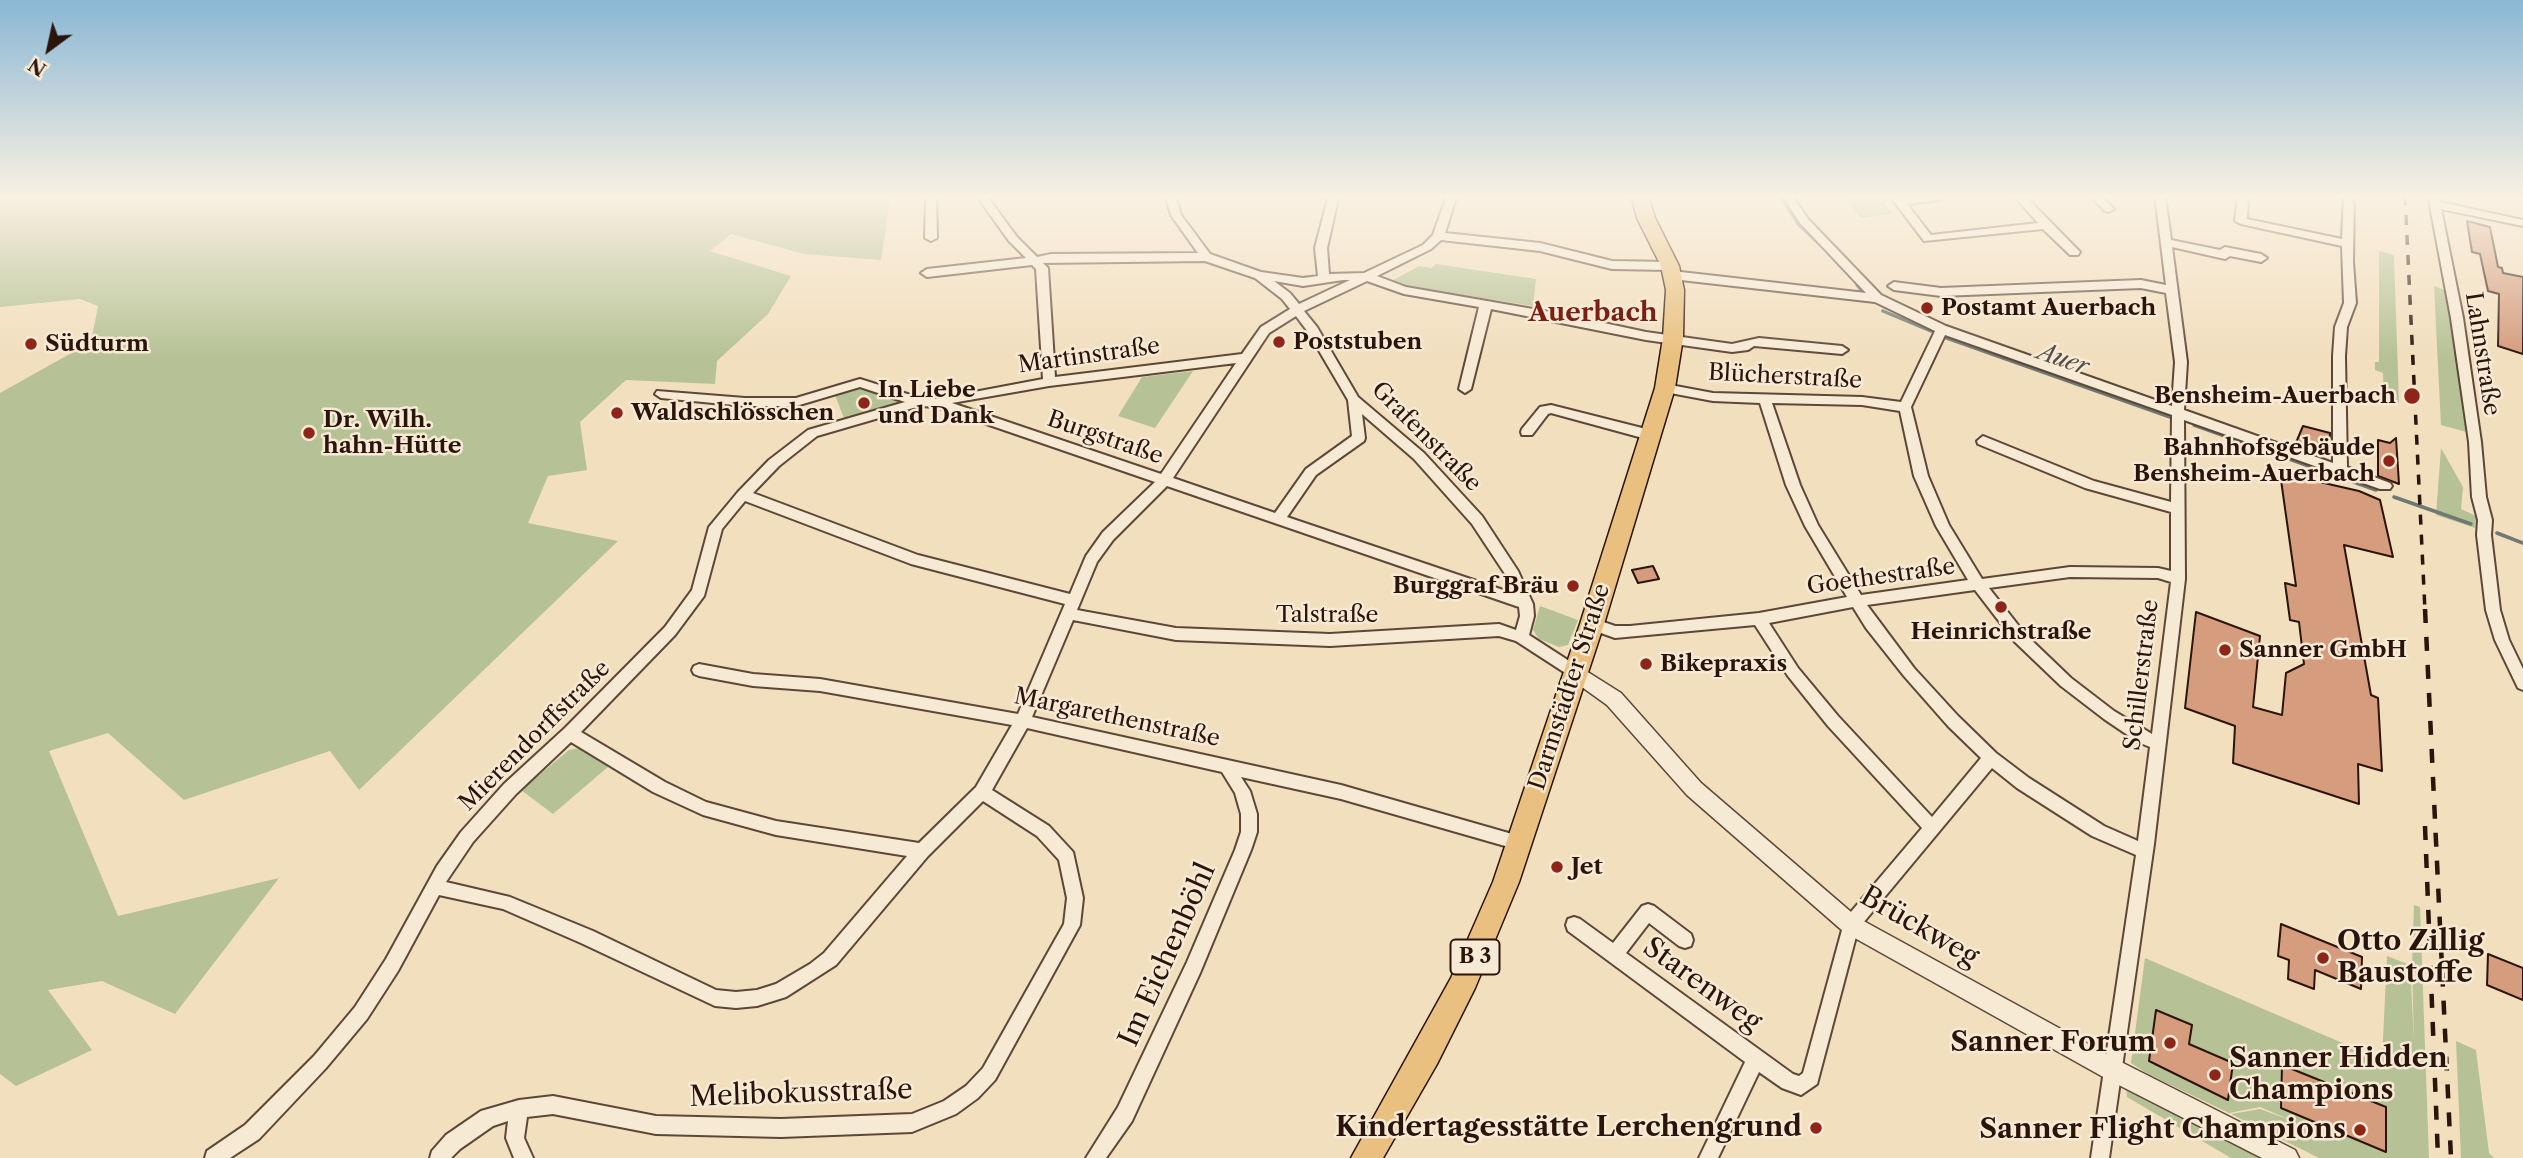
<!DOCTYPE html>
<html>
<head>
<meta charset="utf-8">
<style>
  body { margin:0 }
  #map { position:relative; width:2523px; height:1158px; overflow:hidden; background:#f2dfbe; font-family:"Libre Caslon Text",serif }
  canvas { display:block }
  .north { position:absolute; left:14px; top:14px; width:70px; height:70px; -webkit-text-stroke:5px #f7ead5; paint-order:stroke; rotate:213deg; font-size:19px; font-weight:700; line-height:28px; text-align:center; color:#2b140b }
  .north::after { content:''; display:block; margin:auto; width:24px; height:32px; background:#2b140b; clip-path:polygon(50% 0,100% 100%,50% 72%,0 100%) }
</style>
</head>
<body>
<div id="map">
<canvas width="2523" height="1158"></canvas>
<div class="north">N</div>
</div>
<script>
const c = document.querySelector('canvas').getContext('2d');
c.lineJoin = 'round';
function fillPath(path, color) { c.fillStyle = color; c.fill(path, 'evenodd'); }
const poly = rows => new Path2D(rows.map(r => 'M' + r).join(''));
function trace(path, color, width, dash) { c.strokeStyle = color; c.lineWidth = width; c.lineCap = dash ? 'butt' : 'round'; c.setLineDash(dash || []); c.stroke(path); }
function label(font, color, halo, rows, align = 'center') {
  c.font = font + ' "Libre Caslon Text",serif'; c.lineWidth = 5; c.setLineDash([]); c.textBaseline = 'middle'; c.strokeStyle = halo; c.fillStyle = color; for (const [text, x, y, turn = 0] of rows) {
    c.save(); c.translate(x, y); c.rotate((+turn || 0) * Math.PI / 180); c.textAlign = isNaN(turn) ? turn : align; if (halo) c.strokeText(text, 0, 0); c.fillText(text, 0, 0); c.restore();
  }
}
const green = poly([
  [0,195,891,195,881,260,804,254,731,234,710,251,791,276,768,314,717,361,715,384,626,380,580,422,587,470,548,476,528,523,618,541,359,790,330,751,184,800,108,733,49,751,118,916,279,878,175,1014,102,981,48,990,92,1050,16,1086,0,1074,0,393,91,342,98,306,80,299,0,307],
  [1842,195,1884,195,1889,201,1883,202,1892,214,1861,218],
  [2379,251,2394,255,2399,403,2384,399,2383,373,2375,370,2375,362,2379,362],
  [1436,264,1536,279,1533,306,1408,287,1390,282,1419,266,1431,268],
  [2434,286,2447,291,2470,433,2441,425],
  [1193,371,1155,428,1118,416,1142,377],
  [860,387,897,399,898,406,845,421,835,395],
  [2441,448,2463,487,2461,509,2476,516,2475,528,2436,515],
  [1540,606,1578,620,1568,645,1559,647,1539,639,1533,630],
  [579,748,609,766,553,814,521,790,569,750],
  [2414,905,2420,907,2429,1158,2319,1158,2231,1114,2260,1109,2293,1121,2260,1107,2229,1113,2148,1074,2131,1063,2145,958,2382,1060,2387,956,2410,965,2414,1040,2412,966],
  [2456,1041,2476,1050,2489,1153,2494,1158,2461,1158],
  [2126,1084,2262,1158,2231,1158,2127,1097]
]);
const stream = poly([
  [1779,195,1799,225,1825,249],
  [1857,285,1862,291],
  [1883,311,1931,331],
  [1944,337,2170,417],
  [2194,425,2376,490],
  [2394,497,2471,524],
  [2497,533,2523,543]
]);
const building = poly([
  [2467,221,2490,227,2498,267,2502,268,2503,273,2523,277,2523,354,2498,346,2499,294,2488,291,2480,254,2472,252,2467,221],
  [2303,426,2330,433,2329,452,2321,454,2295,445,2303,426],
  [2396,438,2399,484,2378,476,2378,440,2390,443,2396,438],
  [2280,473,2359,491,2380,500,2393,557,2344,545,2371,695,2378,698,2382,771,2358,764,2359,804,2233,763,2235,726,2185,708,2196,612,2260,636,2253,707,2282,715,2286,673,2304,664,2299,622,2290,620,2285,583,2296,586,2280,473],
  [1653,566,1659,579,1638,583,1632,570,1653,566],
  [2281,924,2362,957,2361,989,2315,970,2314,989,2288,979,2289,960,2278,956,2281,924],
  [2488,954,2523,968,2523,1000,2487,985,2488,954],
  [2156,1010,2192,1025,2189,1044,2233,1063,2228,1100,2149,1061,2156,1010],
  [2282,1065,2386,1107,2386,1152,2281,1108,2282,1065]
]);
const minor = poly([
  [926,195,936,195,937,238,931,241,925,238,926,195],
  [976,195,986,195,1017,237,1037,257,1051,254,1198,253,1171,215,1165,195,1175,195,1181,215,1210,254,1261,272,1303,278,1318,276,1315,248,1328,198,1320,197,1319,195,1339,195,1327,248,1329,274,1364,273,1423,245,1433,235,1447,195,1457,195,1445,233,1540,243,1612,261,1670,262,1676,266,1670,270,1612,269,1540,251,1441,240,1431,249,1377,276,1406,287,1562,314,1646,332,1732,344,1759,338,1842,346,1848,350,1842,354,1754,346,1748,350,1732,352,1646,340,1491,309,1471,389,1465,393,1459,389,1479,307,1404,294,1367,281,1304,311,1317,327,1358,397,1424,453,1482,516,1518,571,1533,604,1534,616,1529,635,1580,668,1582,672,1580,676,1575,678,1570,676,1516,641,1499,636,1330,646,1176,640,1073,620,1032,717,1341,785,1519,836,1525,838,1527,843,1525,848,1519,850,1341,799,1241,777,1250,791,1257,814,1257,832,1251,850,1200,973,1132,1121,1106,1158,1086,1158,1118,1107,1187,962,1235,850,1241,832,1241,814,1235,793,1222,772,1027,728,992,790,1049,826,1073,852,1083,898,1080,925,995,1080,978,1098,956,1114,912,1132,781,1137,656,1134,553,1114,527,1117,524,1138,533,1158,514,1158,506,1138,508,1121,493,1126,460,1149,451,1158,430,1158,432,1151,446,1135,481,1111,519,1100,553,1096,656,1116,781,1119,912,1114,944,1101,966,1086,983,1068,1064,924,1067,898,1059,860,1037,836,983,801,928,856,836,965,786,997,757,1006,736,1008,715,1006,581,943,503,909,439,895,398,971,367,1019,326,1068,259,1139,230,1158,205,1158,207,1151,245,1125,314,1056,355,1007,386,959,437,866,461,832,504,784,565,728,665,627,692,590,709,527,738,492,769,460,808,430,905,402,860,387,796,406,745,406,661,398,655,394,657,391,745,398,796,398,860,379,920,398,937,399,1043,379,1036,269,1032,265,927,277,921,273,927,269,1026,258,1009,241,976,195],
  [1205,261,1255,278,1282,299,1290,309,1261,327,1242,354,1055,377,1048,268,1043,263,1205,261],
  [1343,280,1350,280,1299,304,1290,293,1274,281,1303,286,1343,280],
  [1296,316,1308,332,1348,400,1352,436,1306,469,1275,513,1173,478,1269,333,1296,316],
  [1236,363,1161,474,952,403,1049,386,1236,363],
  [920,406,937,407,1155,482,1103,532,1086,556,1070,594,918,555,753,493,779,466,817,436,920,406],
  [1362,414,1414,459,1472,524,1507,577,1515,594,1287,517,1316,475,1364,441,1365,438,1362,414],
  [1167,486,1519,607,1520,616,1516,630,1499,624,1330,634,1176,628,1077,610,1097,562,1113,540,1167,486],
  [745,501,911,564,1065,604,1018,714,820,679,753,674,699,664,694,666,692,670,694,674,699,676,753,686,820,691,1012,725,976,787,919,843,776,821,706,802,665,782,581,732,675,635,704,596,722,529,745,501],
  [571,742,653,792,703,815,776,835,907,856,824,953,810,964,776,984,757,990,736,992,716,990,593,931,510,897,446,882,473,842,516,794,571,742],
  [1782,195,1792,195,1808,219,1881,295,1946,326,2172,406,2175,362,2166,293,2141,288,1941,296,1894,290,1888,286,1894,282,1941,288,2141,280,2166,285,2155,195,2165,195,2171,240,2220,250,2225,247,2261,254,2267,258,2261,262,2230,256,2225,259,2172,247,2187,362,2184,410,2333,463,2333,356,2335,327,2344,303,2342,246,2241,224,2235,221,2238,195,2248,195,2247,219,2342,239,2344,195,2354,195,2353,262,2356,303,2347,327,2345,356,2347,467,2390,483,2392,486,2390,489,2380,489,2184,420,2185,579,2154,844,2109,1158,2091,1158,2136,855,2092,836,2017,788,1992,768,1858,929,1817,1084,1801,1095,1782,1088,1759,1072,1718,1158,1699,1158,1745,1062,1568,931,1566,925,1568,919,1574,917,1580,919,1613,943,1642,906,1648,904,1654,906,1691,934,1693,940,1691,946,1685,948,1679,946,1649,923,1626,953,1793,1074,1799,1076,1803,1073,1845,919,1922,828,1828,726,1788,676,1755,625,1615,638,1587,628,1585,624,1587,620,1592,618,1615,626,1630,626,1759,613,1847,597,1805,526,1786,485,1760,403,1713,401,1665,392,1659,388,1665,384,1713,393,1862,397,1901,402,1935,331,1875,302,1672,279,1666,275,1672,271,1866,293,1800,223,1782,195],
  [1945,335,2172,415,2171,502,2094,481,1988,438,1983,436,1977,441,1978,444,2085,488,2171,512,2171,571,2158,568,2070,567,1982,579,1949,525,1928,476,1911,407,1945,335],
  [1772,403,1862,405,1900,411,1914,476,1936,526,1968,580,1861,595,1818,525,1800,485,1772,403],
  [2070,577,2158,578,2171,582,2152,734,2114,711,2071,678,2025,634,1989,588,2070,577],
  [1975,590,2015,642,2061,686,2104,719,2138,742,2150,747,2138,841,2104,826,2029,778,1996,753,1958,716,1914,668,1867,605,1975,590],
  [1853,607,1866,628,1904,676,1948,726,1981,758,1932,817,1838,716,1798,668,1769,623,1853,607],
  [1889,195,1899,195,1902,198,1940,196,1940,200,1907,204,1931,235,2038,223,2013,195,2024,195,2080,252,2078,255,2070,255,2043,229,1924,241,1889,195],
  [2089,195,2100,195,2114,209,2109,212,2105,211,2089,195],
  [2428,195,2438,195,2440,202,2523,220,2523,226,2441,209,2463,318,2481,442,2486,497,2492,520,2491,535,2500,610,2509,640,2523,669,2523,690,2518,688,2495,640,2486,610,2477,535,2478,520,2472,497,2469,442,2451,318,2428,195],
  [1551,405,1650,430,1656,435,1650,440,1551,413,1548,414,1532,435,1522,435,1521,432,1522,429,1540,407,1551,405]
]);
const tertiary = poly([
  [1575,664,1621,693,1701,783,1858,918,2121,1062,2295,1150,2299,1158,2262,1158,2105,1078,1844,932,1687,795,1607,705,1568,677,1566,672,1568,667,1575,664]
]);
const primary = poly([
  [1631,195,1648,195,1655,218,1679,266,1684,290,1683,338,1675,388,1604,624,1519,882,1475,988,1437,1064,1383,1158,1351,1158,1451,978,1493,882,1580,624,1655,388,1663,338,1666,290,1661,266,1637,218,1631,195]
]);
const railFar1 = poly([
  [2405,195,2425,611]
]);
const rail = poly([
  [2425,609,2451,1158],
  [2425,826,2438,1158]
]);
const markers = [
  [1927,308,7,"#8f2418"],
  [1279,342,7,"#8f2418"],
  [31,344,7,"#8f2418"],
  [2412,396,9,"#8f2418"],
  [864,403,7,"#8f2418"],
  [617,413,7,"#8f2418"],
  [309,433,7,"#8f2418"],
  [2389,461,7,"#8f2418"],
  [1573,586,7,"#8f2418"],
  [2001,607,7,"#8f2418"],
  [2225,650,7,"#8f2418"],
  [1646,664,7,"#8f2418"],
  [1557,867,7,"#8f2418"],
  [2323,958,7,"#8f2418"],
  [2170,1043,7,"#8f2418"],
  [2215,1075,7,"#8f2418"],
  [1816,1128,7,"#8f2418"],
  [2360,1130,7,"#8f2418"]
];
const shields = [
  [1475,957,49]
];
const shieldNames = [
  ["B 3",1475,957]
];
const poiNames = [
  ["Postamt Auerbach",1941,308],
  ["Poststuben",1293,342],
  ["Südturm",45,344],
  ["In Liebe",878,390],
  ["und Dank",878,416],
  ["Bensheim-Auerbach",2396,396,"right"],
  ["Waldschlösschen",631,413],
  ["Dr. Wilh.",323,420],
  ["hahn-Hütte",323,446],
  ["Bahnhofsgebäude",2375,448,"right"],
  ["Bensheim-Auerbach",2375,474,"right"],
  ["Burggraf Bräu",1559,586,"right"],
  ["Heinrichstraße",2001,632,"center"],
  ["Sanner GmbH",2239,650],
  ["Bikepraxis",1660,664],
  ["Jet",1571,867]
];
const streetNames = [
  ["Lahnstraße",2482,354,81],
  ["Martinstraße",1089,356,-8],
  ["Blücherstraße",1785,377,3],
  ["Grafenstraße",1426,437,45],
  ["Burgstraße",1105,438,19],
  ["Goethestraße",1881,577,-8],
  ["Talstraße",1327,615],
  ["Schillerstraße",2142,675,-83],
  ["Darmstädter Straße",1570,687,-72],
  ["Margarethenstraße",1117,718,12],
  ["Mierendorffstraße",535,736,-45]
];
const waterNames = [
  ["Auer",2063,360,19]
];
const quarterNames = [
  ["Auerbach",1593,313]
];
const nearStreetnames = [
  ["Brückweg",1919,927,30],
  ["Im Eichenböhl",1168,955,-66],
  ["Starenweg",1702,985,36],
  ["Melibokusstraße",801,1094,-2]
];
const nearPoinames = [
  ["Otto Zillig",2337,942,"left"],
  ["Baustoffe",2337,974,"left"],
  ["Sanner Forum",2156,1043],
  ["Sanner Hidden",2229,1059,"left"],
  ["Champions",2229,1091,"left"],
  ["Kindertagesstätte Lerchengrund",1802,1128],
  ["Sanner Flight Champions",2346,1130]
];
fillPath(green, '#b6c295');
trace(stream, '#6f7873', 3.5);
fillPath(building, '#d59c7e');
trace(building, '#2b140b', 2);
trace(minor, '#5d4738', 4);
trace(tertiary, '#5d4738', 3);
trace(primary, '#2b140b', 3);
fillPath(minor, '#f7ead5');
fillPath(tertiary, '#f7ead5');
fillPath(primary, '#e9c07f');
trace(railFar1, '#2b140b', 3.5, [10, 10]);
trace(rail, '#2b140b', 4.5, [14, 14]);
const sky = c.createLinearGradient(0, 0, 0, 357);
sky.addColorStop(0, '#8ab7d5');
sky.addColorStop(0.55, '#f9f1e2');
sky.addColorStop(1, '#f9f1e200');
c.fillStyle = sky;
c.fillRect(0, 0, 2523, 357);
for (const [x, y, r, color] of markers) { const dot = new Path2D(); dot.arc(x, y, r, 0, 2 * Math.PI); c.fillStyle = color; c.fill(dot); trace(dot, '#f7ead5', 2.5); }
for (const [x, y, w] of shields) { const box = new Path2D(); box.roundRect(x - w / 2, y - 17.5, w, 35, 5); c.fillStyle = '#f7ead5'; c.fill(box); trace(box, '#2b140b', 2); }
label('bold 21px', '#2b140b', null, shieldNames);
label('bold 23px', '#2b140b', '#f7ead5', poiNames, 'left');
label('23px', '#2b140b', '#f7ead5', streetNames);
label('italic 24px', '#534e48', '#f7ead5', waterNames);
label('bold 26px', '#7a1f14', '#f7ead5', quarterNames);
label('28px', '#2b140b', '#f7ead5', nearStreetnames);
label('bold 28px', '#2b140b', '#f7ead5', nearPoinames, 'right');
</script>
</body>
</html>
